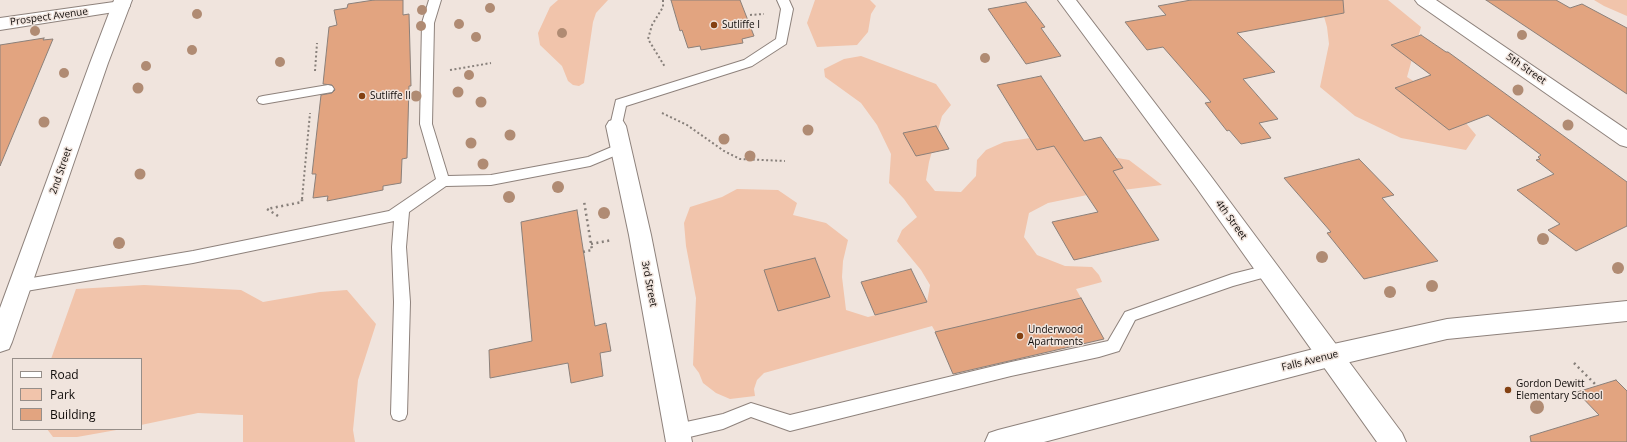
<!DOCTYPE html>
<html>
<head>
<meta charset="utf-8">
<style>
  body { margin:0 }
  #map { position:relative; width:1627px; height:442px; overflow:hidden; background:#f0e4dd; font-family:"Open Sans",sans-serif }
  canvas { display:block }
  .legend { position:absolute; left:12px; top:358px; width:130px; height:72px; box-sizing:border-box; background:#f0e4dd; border:1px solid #968e89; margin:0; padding:5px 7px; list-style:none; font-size:12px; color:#100c0a }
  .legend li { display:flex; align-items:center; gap:8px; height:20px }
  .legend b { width:20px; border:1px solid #968e89 }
</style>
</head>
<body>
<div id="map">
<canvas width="1627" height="442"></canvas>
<ul class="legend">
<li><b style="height:5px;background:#fff"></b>Road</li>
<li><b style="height:11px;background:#f1c4ab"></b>Park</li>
<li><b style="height:11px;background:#e2a480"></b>Building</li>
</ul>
</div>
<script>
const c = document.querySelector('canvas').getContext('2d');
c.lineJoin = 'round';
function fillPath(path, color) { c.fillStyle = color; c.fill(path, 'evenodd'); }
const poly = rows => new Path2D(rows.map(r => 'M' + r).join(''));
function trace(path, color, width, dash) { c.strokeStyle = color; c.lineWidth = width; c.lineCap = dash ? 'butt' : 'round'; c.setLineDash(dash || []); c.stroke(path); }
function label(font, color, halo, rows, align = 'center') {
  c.font = font + ' "Open Sans",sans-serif'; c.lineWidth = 3; c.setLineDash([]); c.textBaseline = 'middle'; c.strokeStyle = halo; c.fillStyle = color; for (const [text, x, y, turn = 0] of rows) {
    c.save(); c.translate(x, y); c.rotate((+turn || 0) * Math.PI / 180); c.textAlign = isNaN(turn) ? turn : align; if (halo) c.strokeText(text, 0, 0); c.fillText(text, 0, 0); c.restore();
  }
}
const green = poly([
  [558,0,608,0,596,13,593,22,584,83,579,86,573,85,568,81,562,66,540,45,538,33,550,7],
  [815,0,870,0,876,6,871,14,868,32,857,45,817,47,807,23],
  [1311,0,1388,0,1421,27,1407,77,1450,104,1476,135,1466,150,1401,138,1355,116,1320,87,1329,44,1327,27,1321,6],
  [1594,0,1627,0,1627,16,1604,6],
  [861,56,936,84,951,105,942,116,929,162,926,180,935,191,961,192,976,176,977,160,986,150,1004,142,1037,137,1065,149,1129,160,1162,185,1092,194,1048,203,1029,213,1024,237,1037,255,1065,266,1092,267,1099,275,1102,282,1076,289,1081,298,936,333,932,326,764,373,757,380,754,389,755,396,730,399,716,393,703,383,699,373,693,365,696,298,686,246,684,223,690,207,722,197,737,189,778,190,797,203,793,215,826,223,848,240,843,261,842,277,846,310,868,317,927,302,930,285,921,270,897,241,902,230,917,217,904,199,889,183,891,154,877,125,861,103,825,77,824,69,844,59],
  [144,285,241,290,263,302,320,292,347,290,376,324,358,380,353,430,355,442,243,442,243,415,198,413,141,425,141,359,51,359,76,289],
  [47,429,122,429,77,437,53,437]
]);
const building = poly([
  [374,0,403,0,403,15,409,14,411,86,409,86,407,158,402,159,401,183,383,186,383,190,327,201,328,196,313,198,316,174,312,174,321,95,332,93,335,90,332,85,323,84,329,27,337,25,334,10,347,8,348,4,374,0],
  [671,0,740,0,754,36,742,39,743,43,701,50,700,46,688,48,682,30,680,31,671,0],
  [1191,0,1343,0,1344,13,1237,33,1275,72,1243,79,1278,119,1259,123,1271,138,1241,144,1229,130,1227,131,1205,103,1211,102,1163,47,1147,50,1125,22,1166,15,1158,6,1191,0],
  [1486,0,1556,0,1570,8,1582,4,1627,28,1627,94,1486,0],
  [1026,2,1045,27,1041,28,1061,56,1026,64,988,9,1026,2],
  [1421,35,1446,52,1448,52,1627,182,1627,226,1576,251,1548,230,1560,224,1517,190,1554,174,1536,160,1540,159,1538,157,1541,155,1488,115,1449,130,1395,88,1431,75,1391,45,1421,35],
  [44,38,43,40,53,39,0,166,0,45,44,38],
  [1041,76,1084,141,1101,137,1123,168,1113,171,1159,240,1074,260,1052,222,1098,212,1054,146,1037,150,997,85,1041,76],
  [936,126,949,149,916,156,903,133,936,126],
  [1359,159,1394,195,1382,198,1438,261,1364,279,1327,233,1331,232,1284,178,1359,159],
  [577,210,595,326,606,323,611,351,600,353,603,376,571,383,568,363,490,378,489,350,532,341,521,222,577,210],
  [815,258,830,297,778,311,764,270,815,258],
  [911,269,927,302,875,315,861,282,911,269],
  [1081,298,1104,339,953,374,935,332,1081,298],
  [1616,380,1627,391,1627,442,1531,442,1530,436,1599,415,1577,392,1616,380]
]);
const pathFar1 = poly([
  [663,0,663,7,652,25,648,39,665,67],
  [750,15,764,14],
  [450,70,491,63],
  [315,71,317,43],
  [662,113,687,125,724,151,740,159,785,161],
  [302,199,310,113]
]);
const path = poly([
  [278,216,267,209,302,202,302,198],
  [591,244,612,240],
  [583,252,592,250,584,201],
  [1574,363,1597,386]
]);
const service = poly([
  [429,0,441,0,434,23,432,124,448,176,491,175,588,157,621,143,626,145,628,148,626,151,590,166,491,185,446,186,409,212,406,247,410,302,407,414,405,419,399,421,393,419,391,414,394,302,392,247,394,221,193,263,20,292,15,290,13,286,15,282,20,280,193,251,389,211,436,179,420,124,422,23,429,0],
  [777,0,789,0,793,9,786,44,752,66,626,106,621,129,616,130,611,129,610,126,616,100,744,60,776,39,781,9,777,0],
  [328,85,332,86,334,89,332,92,263,104,259,103,257,100,259,97,263,96,328,85],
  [1268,265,1273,267,1275,271,1273,275,1233,286,1135,320,1119,351,1099,357,1011,376,790,431,751,417,723,429,677,440,671,437,669,432,671,427,677,424,723,414,751,403,790,415,1011,362,1099,343,1108,341,1125,312,1232,274,1268,265]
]);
const minor = poly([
  [1415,0,1436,0,1627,130,1627,147,1620,145,1418,4,1415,0],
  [121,1,127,2,130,6,127,10,0,30,0,18,121,1],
  [616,119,623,121,626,126,651,235,692,442,666,442,629,235,606,126,609,121,616,119],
  [1627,301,1627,321,1447,339,1329,367,1044,442,985,442,989,433,998,430,1329,345,1447,319,1627,301]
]);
const tertiary = poly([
  [1058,0,1076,0,1210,175,1402,433,1406,442,1377,442,1196,187,1058,0]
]);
const secondary = poly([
  [114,0,132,0,108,63,12,342,9,349,0,352,0,308,90,63,114,0]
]);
const trees = [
  [490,8,5],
  [422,10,5],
  [197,14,5],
  [459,24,5],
  [421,26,5],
  [35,31,5],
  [562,33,5],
  [1522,35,5],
  [476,37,5],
  [192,50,5],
  [985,58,5],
  [280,62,5],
  [146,66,5],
  [64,73,5],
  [469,75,5],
  [138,88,5.5],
  [1518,90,5.5],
  [458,92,5.5],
  [416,96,5.5],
  [481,102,5.5],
  [44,122,5.5],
  [1568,125,5.5],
  [808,130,5.5],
  [510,135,5.5],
  [724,139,5.5],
  [471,143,5.5],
  [750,156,5.5],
  [483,164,5.5],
  [140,174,5.5],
  [558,187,6],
  [509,197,6],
  [604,213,6],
  [1543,239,6],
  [119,243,6],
  [1322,257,6],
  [1618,268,6],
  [1432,286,6],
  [1390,292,6],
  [1537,407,7]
];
const markers = [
  [714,25,4,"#844112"],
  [362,96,4,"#844112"],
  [1020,336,4,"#844112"],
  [1508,390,4,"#844112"]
];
const streetNames = [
  ["Prospect Avenue",49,17,-8],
  ["5th Street",1526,69,35],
  ["2nd Street",61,171,-71],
  ["4th Street",1231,220,54],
  ["3rd Street",649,284,79],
  ["Falls Avenue",1310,361,-14]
];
const poiNames = [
  ["Sutliffe I",722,25],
  ["Sutliffe II",370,96],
  ["Underwood",1028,330],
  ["Apartments",1028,342],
  ["Gordon Dewitt",1516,384],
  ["Elementary School",1516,396]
];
fillPath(green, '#f1c4ab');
fillPath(building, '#e2a480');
trace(building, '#8b807a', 1);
trace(service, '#8e827c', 2);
trace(minor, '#8e827c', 2);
trace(tertiary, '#8e827c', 2);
trace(secondary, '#8e827c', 2);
trace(pathFar1, '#88807b', 2, [2, 2.5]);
trace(path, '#88807b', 2.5, [2, 3.5]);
fillPath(service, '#fff');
fillPath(minor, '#fff');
fillPath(tertiary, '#fff');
fillPath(secondary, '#fff');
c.fillStyle = '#b08b73';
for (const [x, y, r] of trees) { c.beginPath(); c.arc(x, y, r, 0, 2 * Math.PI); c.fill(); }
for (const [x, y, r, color] of markers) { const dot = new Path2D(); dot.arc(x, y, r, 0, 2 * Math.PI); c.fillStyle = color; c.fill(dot); trace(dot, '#f0e4dd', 1.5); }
label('10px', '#100c0a', '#f0e4dd', streetNames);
label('10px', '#100c0a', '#f0e4dd', poiNames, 'left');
</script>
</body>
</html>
